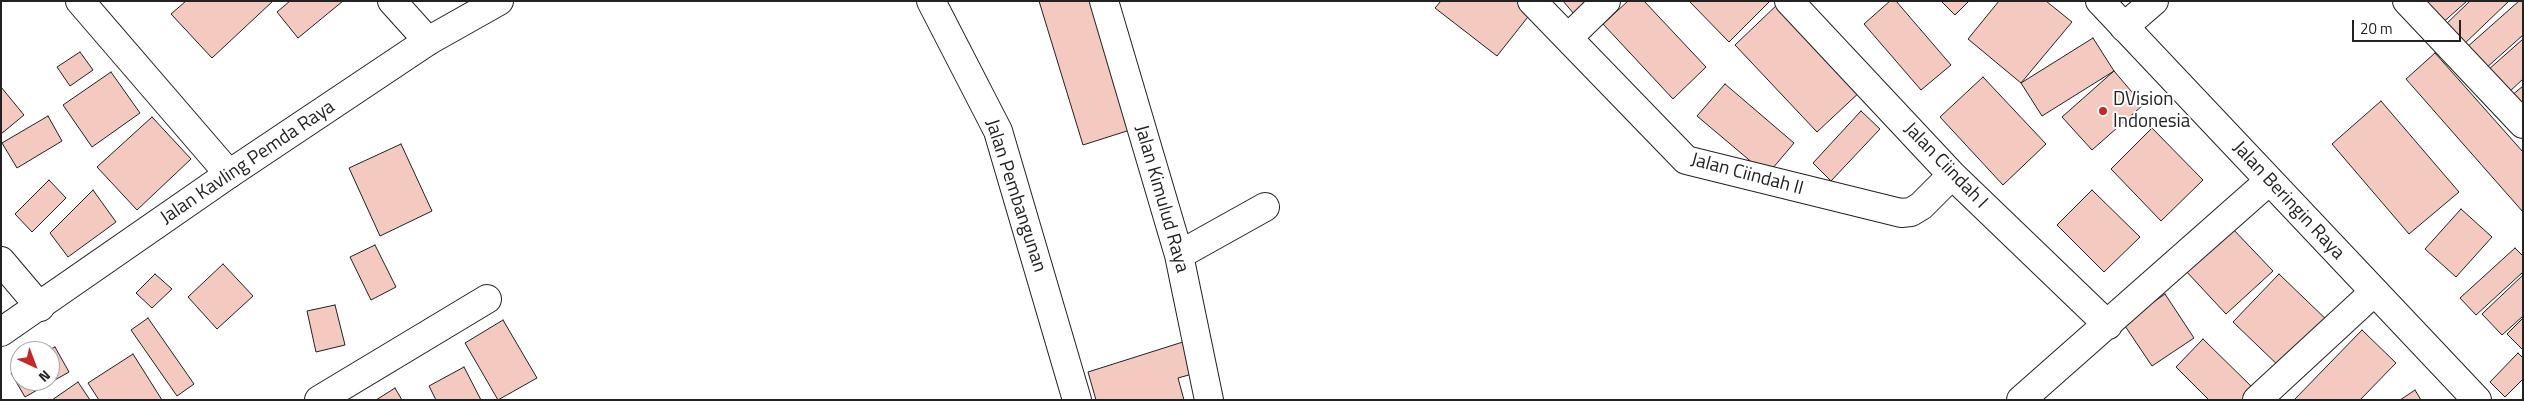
<!DOCTYPE html>
<html>
<head>
<meta charset="utf-8">
<style>
  body { margin:0 }
  #map { position:relative; width:2524px; height:401px; overflow:hidden; background:#fff; font-family:"Titillium Web",sans-serif }
  canvas { display:block }
  .frame { position:absolute; inset:0; border:2px solid #222; pointer-events:none }
  .north { position:absolute; left:10px; top:341px; width:50px; height:50px; box-sizing:border-box; background:#fff; border:1px solid #a7a7a7; border-radius:50%; rotate:137deg; font-size:14px; font-weight:700; line-height:20px; text-align:center; color:#222 }
  .north::after { content:''; display:block; margin:auto; width:18px; height:22px; background:#c62828; clip-path:polygon(50% 0,100% 100%,50% 72%,0 100%) }
  .scale { position:absolute; left:2352px; top:20px; width:109px; height:22px; box-sizing:border-box; border:2px solid #222; border-top:0; padding-left:6px; font-size:15px; line-height:18px; white-space:nowrap; color:#222; -webkit-text-stroke:4px #fff; paint-order:stroke }
</style>
</head>
<body>
<div id="map">
<canvas width="2524" height="401"></canvas>
<div class="frame"></div>
<div class="north">N</div>
<div class="scale">20 m</div>
</div>
<script>
const c = document.querySelector('canvas').getContext('2d');
c.lineJoin = 'round';
function fillPath(path, color) { c.fillStyle = color; c.fill(path, 'evenodd'); }
const poly = rows => new Path2D(rows.map(r => 'M' + r).join(''));
function trace(path, color, width, dash) { c.strokeStyle = color; c.lineWidth = width; c.lineCap = dash ? 'butt' : 'round'; c.setLineDash(dash || []); c.stroke(path); }
function label(font, color, halo, rows, align = 'center') {
  c.font = font + ' "Titillium Web",sans-serif'; c.lineWidth = 4; c.setLineDash([]); c.textBaseline = 'middle'; c.strokeStyle = halo; c.fillStyle = color; for (const [text, x, y, turn = 0] of rows) {
    c.save(); c.translate(x, y); c.rotate((+turn || 0) * Math.PI / 180); c.textAlign = isNaN(turn) ? turn : align; if (halo) c.strokeText(text, 0, 0); c.fillText(text, 0, 0); c.restore();
  }
}
const building = poly([
  [186,1,273,1,212,58,171,14,186,1],
  [290,1,343,1,298,38,277,12,290,1],
  [1039,1,1091,1,1130,130,1083,145,1039,1],
  [1441,1,1526,1,1535,8,1497,56,1435,8,1441,1],
  [1563,1,1588,1,1574,14,1563,1],
  [1628,1,1644,1,1706,67,1673,99,1603,24,1628,1],
  [1689,1,1770,1,1729,42,1689,1],
  [1890,1,1896,1,1951,65,1921,90,1864,24,1890,1],
  [1941,1,1969,1,1955,15,1941,1],
  [1999,1,2046,1,2072,22,2021,83,1968,39,1999,1],
  [2425,1,2467,1,2439,26,2425,1],
  [2470,1,2509,1,2461,47,2443,27,2470,1],
  [2519,1,2523,1,2523,35,2485,69,2466,48,2519,1],
  [1780,2,1863,89,1817,132,1735,45,1780,2],
  [2093,38,2114,71,2042,116,2021,83,2093,38],
  [2523,39,2523,79,2508,93,2488,70,2523,39],
  [80,52,93,70,70,86,57,67,80,52],
  [2435,53,2523,152,2523,212,2406,79,2435,53],
  [2114,71,2143,105,2092,150,2062,117,2114,71],
  [111,72,140,113,92,147,63,105,111,72],
  [1983,77,2046,144,2003,185,1940,117,1983,77],
  [1725,84,1794,143,1767,175,1697,116,1725,84],
  [2523,86,2523,109,2511,96,2523,86],
  [1,87,24,115,1,134,1,87],
  [2381,101,2459,192,2409,234,2332,144,2381,101],
  [1861,111,1880,129,1831,181,1813,163,1861,111],
  [48,116,62,141,17,168,2,143,48,116],
  [152,117,191,159,137,210,97,167,152,117],
  [2152,128,2203,180,2161,221,2111,169,2152,128],
  [401,144,432,211,380,236,349,168,401,144],
  [49,180,66,198,32,232,15,214,49,180],
  [93,190,116,222,68,257,50,233,93,190],
  [2092,190,2140,237,2104,272,2057,225,2092,190],
  [2461,209,2492,237,2456,277,2425,249,2461,209],
  [2231,227,2273,271,2226,314,2185,270,2231,227],
  [375,245,396,287,371,300,350,257,375,245],
  [2515,248,2523,256,2523,272,2476,315,2460,298,2515,248],
  [223,264,253,296,217,329,188,297,223,264],
  [155,274,172,289,152,308,136,293,155,274],
  [2279,274,2331,324,2284,371,2233,322,2279,274],
  [2523,275,2523,316,2502,335,2482,314,2523,275],
  [2165,294,2194,338,2152,366,2123,323,2165,294],
  [335,305,345,345,316,352,307,311,335,305],
  [148,318,194,384,177,396,131,330,148,318],
  [2523,318,2523,350,2507,334,2523,318],
  [503,320,537,378,498,400,465,343,503,320],
  [2362,330,2396,363,2360,400,2294,400,2362,330],
  [2203,339,2253,388,2242,400,2209,400,2176,367,2203,339],
  [1186,341,1196,373,1178,378,1184,400,1096,400,1088,372,1186,341],
  [55,347,69,372,25,397,11,373,20,367,20,381,50,381,50,351,47,351,55,347],
  [2518,353,2523,358,2523,379,2505,397,2490,382,2518,353],
  [133,354,162,400,99,400,88,383,133,354],
  [464,367,481,400,436,400,429,386,464,367],
  [78,382,90,400,52,400,78,382],
  [395,388,402,400,376,400,395,388],
  [2415,390,2421,400,2400,400,2415,390]
]);
const street = poly([
  [80,1,229,174],
  [392,1,428,41],
  [931,1,998,131,1077,400],
  [1104,1,1179,255,1209,400],
  [1532,1,1686,160,1901,213,1911,212,1921,206,1952,175],
  [1789,1,1952,175,2108,325],
  [2407,1,2523,124],
  [2124,27,2154,1],
  [1568,38,1606,1],
  [1179,255,1265,207],
  [1,261,40,307],
  [319,400,487,299],
  [2021,400,2269,181],
  [2257,400,2374,292]
]);
const secondary = poly([
  [2100,1,2477,400],
  [1,332,229,174,428,41,499,1]
]);
const markers = [
  [2103,111,5,"#c62828"]
];
const poiNames = [
  ["DVision",2113,100],
  ["Indonesia",2113,122]
];
const streetNames = [
  ["Jalan Kavling Pemda Raya",248,163,-34],
  ["Jalan Ciindah I",1945,166,46],
  ["Jalan Ciindah II",1747,175,15],
  ["Jalan Pembangunan",1015,196,72],
  ["Jalan Kimulud Raya",1161,199,74],
  ["Jalan Beringin Raya",2288,201,47]
];
fillPath(building, '#f3c9c0');
trace(building, '#222', 1);
trace(street, '#222', 30);
trace(secondary, '#222', 30);
trace(street, '#fff', 28);
trace(secondary, '#fff', 28);
for (const [x, y, r, color] of markers) { const dot = new Path2D(); dot.arc(x, y, r, 0, 2 * Math.PI); c.fillStyle = color; c.fill(dot); trace(dot, '#fff', 2); }
label('19px', '#222', '#fff', poiNames, 'left');
label('19px', '#222', '#fff', streetNames);
</script>
</body>
</html>
